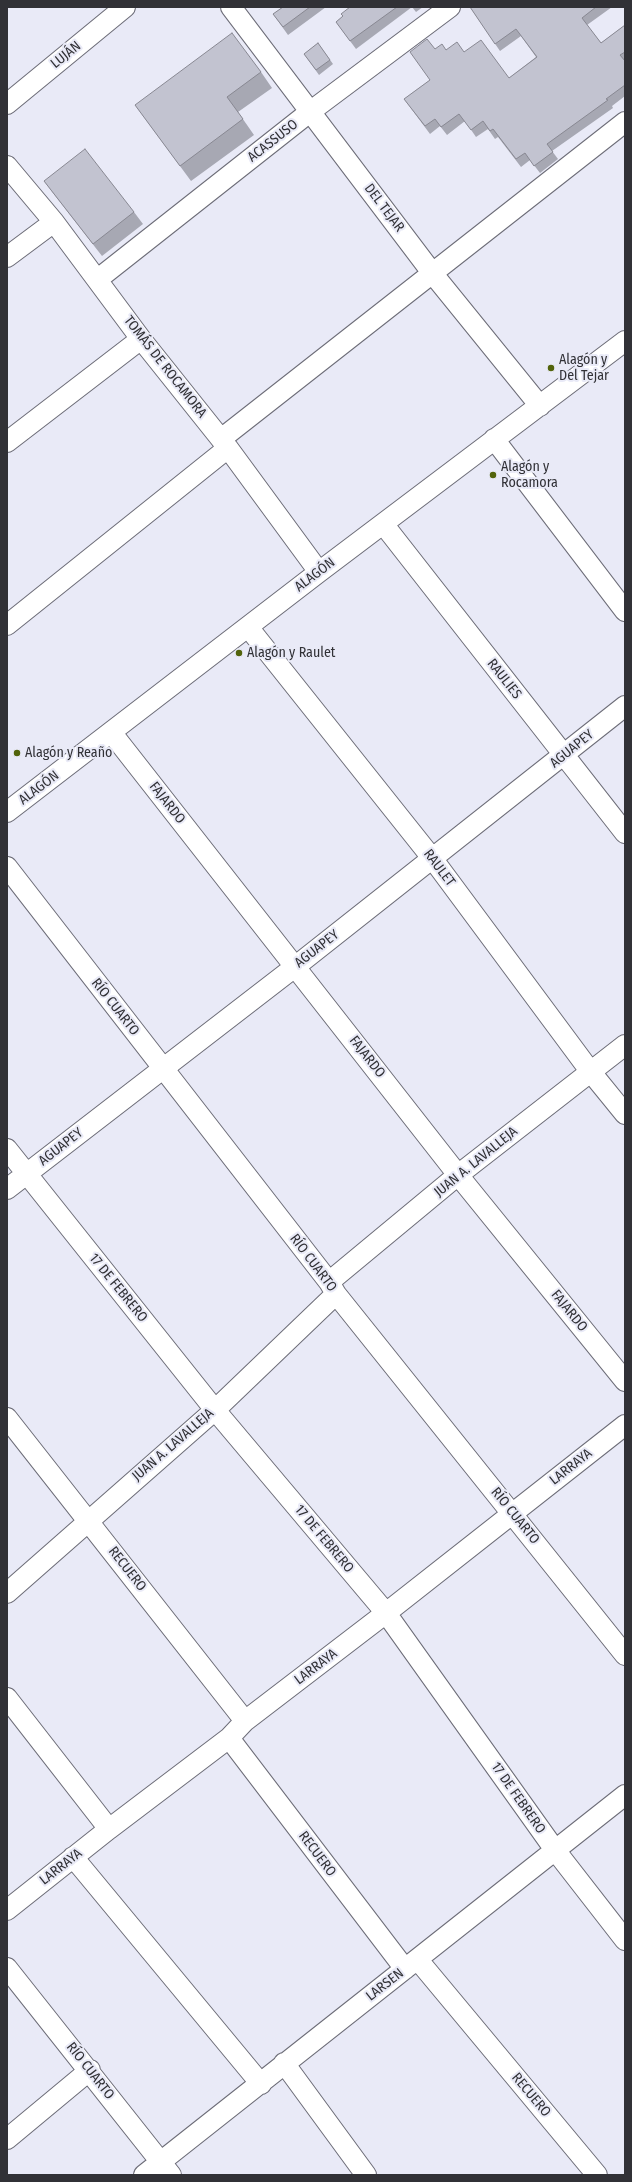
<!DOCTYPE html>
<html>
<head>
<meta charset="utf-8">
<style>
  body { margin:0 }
  #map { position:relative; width:632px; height:2182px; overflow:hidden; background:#e9eaf7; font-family:"Fira Sans Condensed",sans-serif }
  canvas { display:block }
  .frame { position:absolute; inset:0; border:8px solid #313136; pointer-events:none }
</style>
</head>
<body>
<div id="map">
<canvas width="632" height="2182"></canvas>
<div class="frame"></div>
</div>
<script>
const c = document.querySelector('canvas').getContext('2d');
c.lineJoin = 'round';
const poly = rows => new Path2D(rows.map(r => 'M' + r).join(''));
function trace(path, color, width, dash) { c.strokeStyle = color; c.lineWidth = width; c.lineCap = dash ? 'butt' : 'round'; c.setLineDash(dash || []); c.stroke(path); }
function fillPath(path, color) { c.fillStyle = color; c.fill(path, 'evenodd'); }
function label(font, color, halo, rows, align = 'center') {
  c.font = font + ' "Fira Sans Condensed",sans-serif'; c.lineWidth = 4; c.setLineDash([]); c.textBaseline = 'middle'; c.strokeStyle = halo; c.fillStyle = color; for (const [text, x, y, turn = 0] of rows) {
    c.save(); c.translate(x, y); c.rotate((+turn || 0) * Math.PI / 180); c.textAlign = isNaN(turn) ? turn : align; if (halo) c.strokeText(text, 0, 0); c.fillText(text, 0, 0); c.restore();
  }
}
const minor = poly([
  [231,7,433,274,540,406],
  [7,104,125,7],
  [7,166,54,222,141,339,228,448,319,572],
  [7,257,54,222],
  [98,279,311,111,450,7],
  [221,439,625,122],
  [494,439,625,611],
  [7,442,141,339],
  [384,525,625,833],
  [7,625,228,448],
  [248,627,432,858,590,1071,625,1114],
  [111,732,458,1175,625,1381],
  [7,812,319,572,625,341],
  [7,867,329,1282,336,1294,625,1655],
  [7,1149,215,1410,386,1613,555,1850,625,1940],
  [7,1189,296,966,625,706],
  [329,1282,458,1175,625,1045],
  [7,1418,245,1721],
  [7,1593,215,1410,336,1294],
  [7,1698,109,1829],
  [229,1738,405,1969],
  [73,1857,261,2084],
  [7,1910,109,1829,229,1738,245,1721,386,1613,625,1425],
  [418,1960,597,2175],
  [7,1968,171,2175],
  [284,2063,366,2175],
  [7,2139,90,2070],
  [144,2175,625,1795]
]);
const wall = poly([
  [283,7,326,7,288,35,273,14],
  [350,7,423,7,416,12,412,7,356,49,336,22,343,16],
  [470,7,612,7,587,25,601,43,625,25,625,96,612,106,613,108,552,151,558,159,540,173,530,160,521,167,498,137,495,139,488,129,476,137,465,121,447,135,440,126,430,134,404,99,430,80,435,49,464,52,509,78,536,57,521,36,500,51],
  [318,43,333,64,319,75,304,54],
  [261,72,272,88,238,112,254,135,191,181,135,105],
  [44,181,134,212,143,224,102,256,53,193]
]);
const building = poly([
  [283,7,310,7,283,27,273,14,283,7],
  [350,7,397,7,350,41,336,22,343,16,341,14,350,7],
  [470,7,596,7,582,18,601,43,625,25,625,52,620,55,625,61,625,85,606,99,608,100,547,144,553,152,534,166,525,153,516,159,493,129,490,131,483,121,471,130,459,114,441,127,435,119,425,126,404,99,430,80,410,52,427,39,435,49,442,44,446,50,457,42,464,52,481,40,509,78,537,57,516,29,495,44,470,7],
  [232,33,261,72,227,97,243,119,180,166,135,105,232,33],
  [318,43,330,60,316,70,304,54,318,43],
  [85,149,134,212,93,244,44,181,85,149]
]);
const markers = [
  [551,368,4,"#52630b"],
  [493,475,4,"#52630b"],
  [239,653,4,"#52630b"],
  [17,753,4,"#52630b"]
];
const streetNames = [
  ["LUJÁN",66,55,-39],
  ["ACASSUSO",273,141,-38],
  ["DEL TEJAR",384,208,53],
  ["TOMÁS DE ROCAMORA",165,367,52],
  ["ALAGÓN",315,575,-37],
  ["RAULIES",504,679,52],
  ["AGUAPEY",572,749,-39],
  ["ALAGÓN",39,788,-37],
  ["FAJARDO",167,803,52],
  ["RAULET",439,868,53],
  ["AGUAPEY",317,949,-38],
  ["RÍO CUARTO",115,1007,52],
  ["FAJARDO",367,1057,52],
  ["AGUAPEY",61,1147,-38],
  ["JUAN A. LAVALLEJA",476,1162,-39],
  ["RÍO CUARTO",313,1263,53],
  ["17 DE FEBRERO",118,1288,51],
  ["FAJARDO",569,1311,51],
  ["JUAN A. LAVALLEJA",173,1445,-41],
  ["LARRAYA",571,1467,-38],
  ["RÍO CUARTO",515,1516,51],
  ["17 DE FEBRERO",324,1539,50],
  ["RECUERO",127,1569,52],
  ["LARRAYA",316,1667,-37],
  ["17 DE FEBRERO",518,1798,55],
  ["RECUERO",317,1854,53],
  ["LARRAYA",61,1867,-38],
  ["LARSEN",385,1985,-38],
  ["RÍO CUARTO",90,2071,52],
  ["RECUERO",531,2095,50]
];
const poiNames = [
  ["Alagón y",559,360],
  ["Del Tejar",559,376],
  ["Alagón y",501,467],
  ["Rocamora",501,483],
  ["Alagón y Raulet",247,653],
  ["Alagón y Reaño",25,753]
];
trace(minor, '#6c6c77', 22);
trace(minor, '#fff', 20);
fillPath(wall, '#a7a8b3');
fillPath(building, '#c2c3d0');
trace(building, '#888892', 1);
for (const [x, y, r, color] of markers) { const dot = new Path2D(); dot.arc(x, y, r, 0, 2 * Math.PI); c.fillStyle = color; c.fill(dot); trace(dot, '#e9eaf7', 1.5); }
label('14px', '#313136', '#e9eaf7', streetNames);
label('14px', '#313136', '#e9eaf7', poiNames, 'left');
</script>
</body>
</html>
